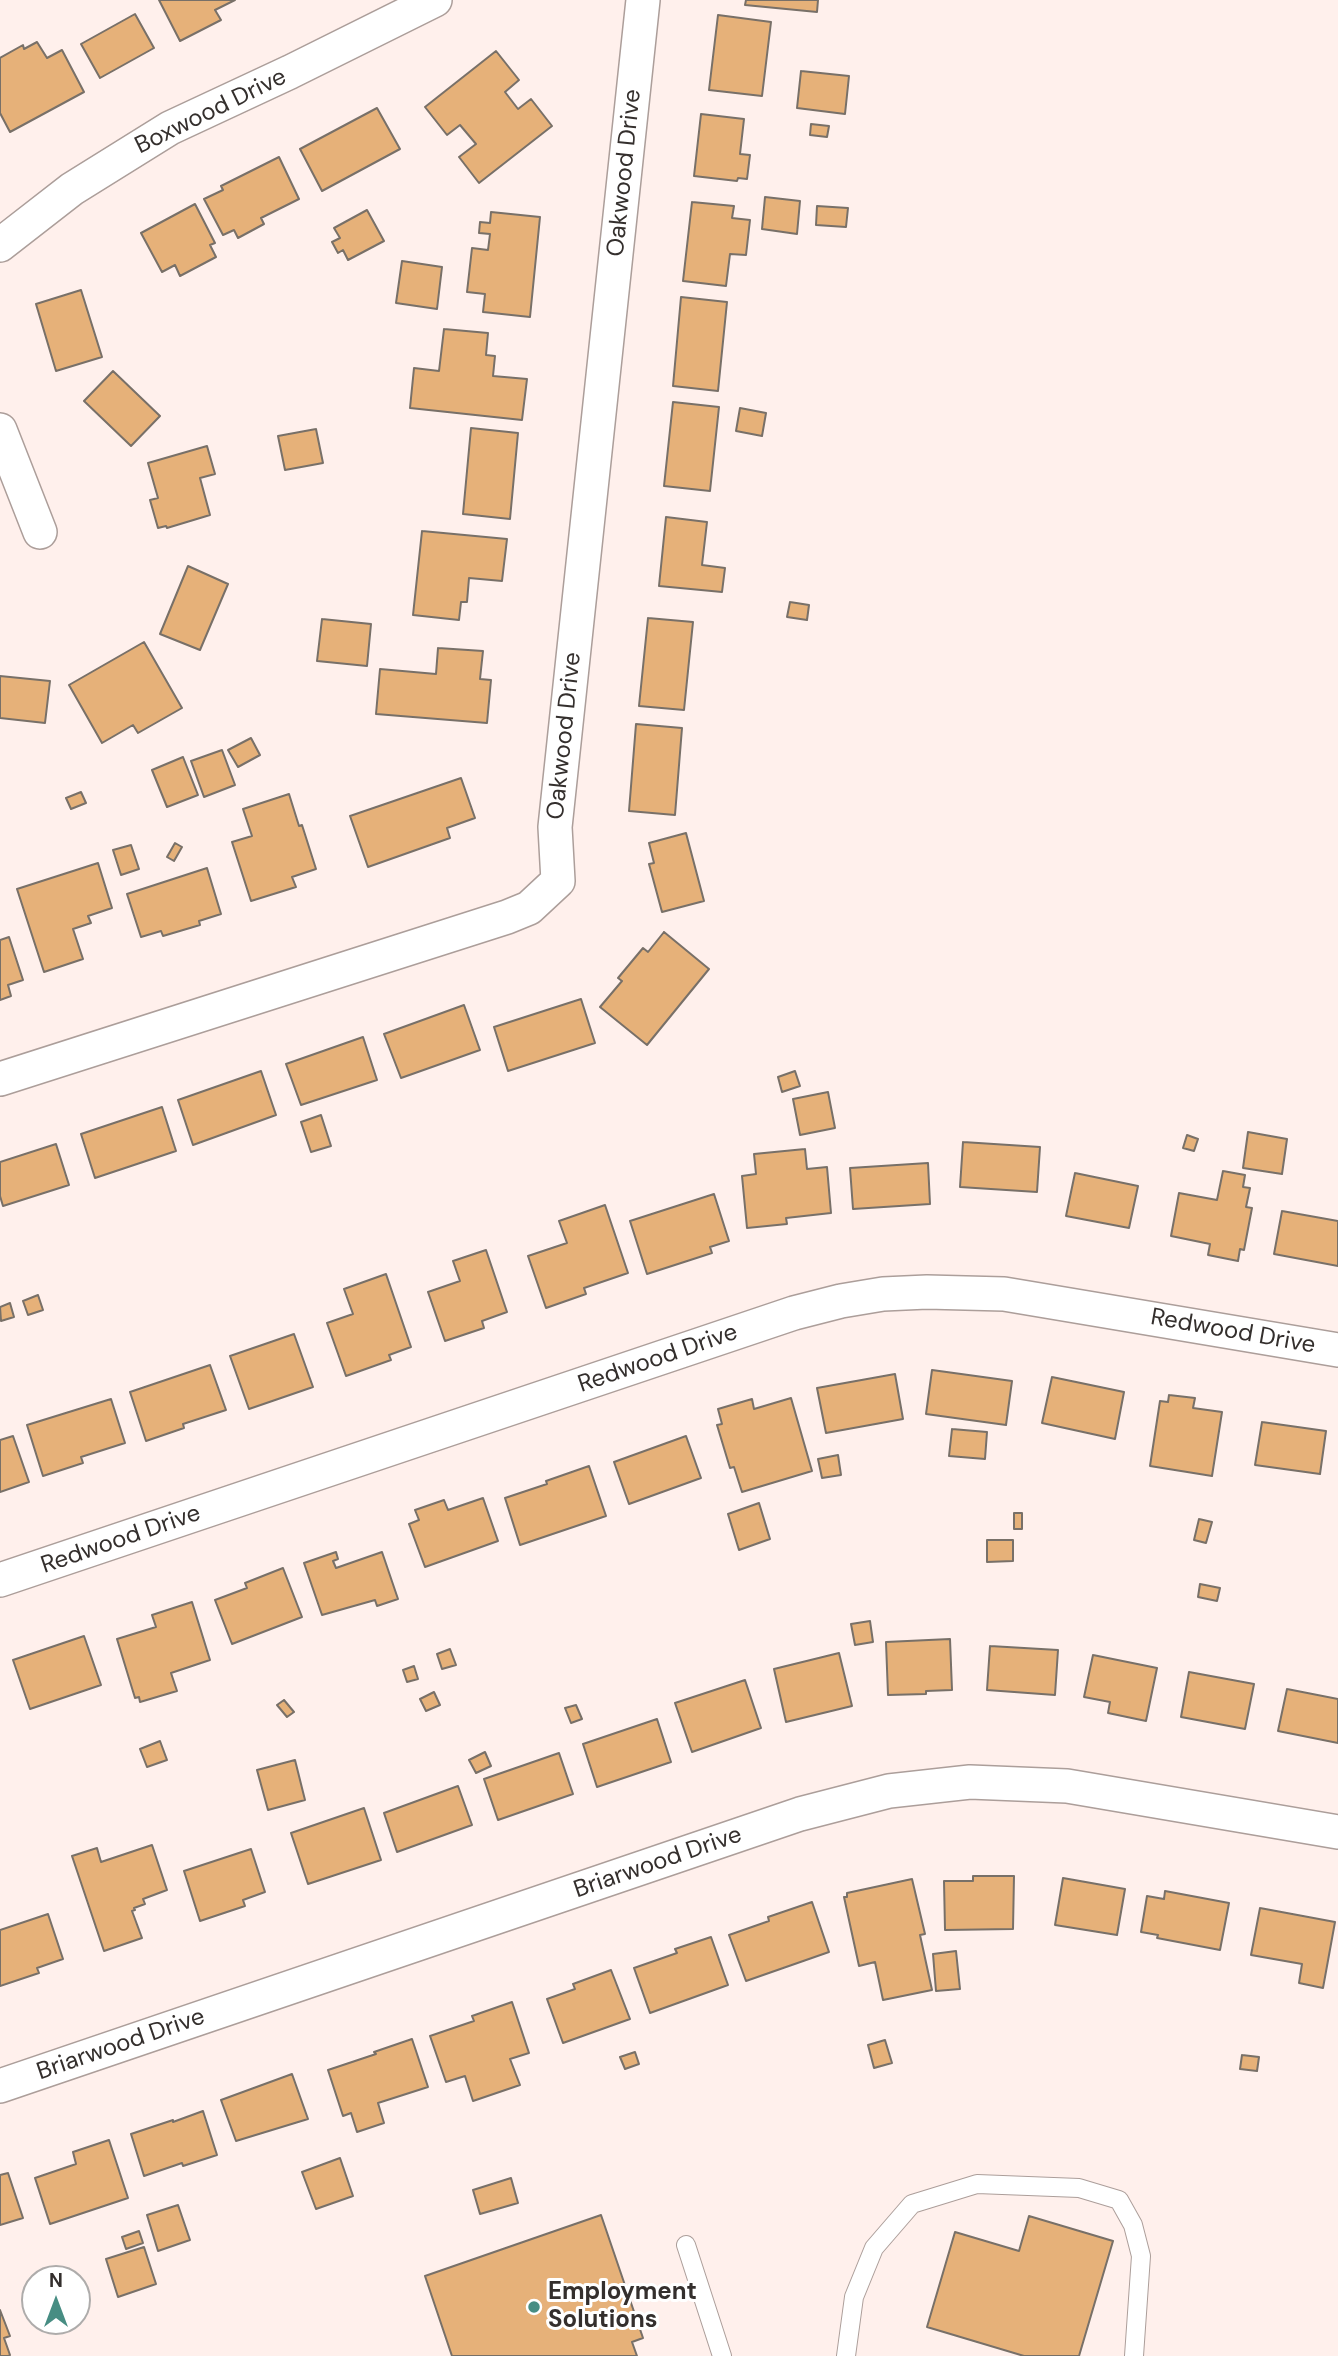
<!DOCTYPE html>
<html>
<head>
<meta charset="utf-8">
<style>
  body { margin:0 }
  #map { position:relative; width:1338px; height:2356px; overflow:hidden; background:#fff0ec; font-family:"DM Sans",sans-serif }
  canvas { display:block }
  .north { position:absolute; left:21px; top:2265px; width:70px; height:70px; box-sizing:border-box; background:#fff; border:2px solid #aeacab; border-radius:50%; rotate:0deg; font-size:19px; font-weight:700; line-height:28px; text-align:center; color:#342f2d }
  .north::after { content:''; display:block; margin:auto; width:24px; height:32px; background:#478d83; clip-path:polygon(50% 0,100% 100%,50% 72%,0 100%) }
</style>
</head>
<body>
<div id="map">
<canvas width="1338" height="2356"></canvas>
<div class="north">N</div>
</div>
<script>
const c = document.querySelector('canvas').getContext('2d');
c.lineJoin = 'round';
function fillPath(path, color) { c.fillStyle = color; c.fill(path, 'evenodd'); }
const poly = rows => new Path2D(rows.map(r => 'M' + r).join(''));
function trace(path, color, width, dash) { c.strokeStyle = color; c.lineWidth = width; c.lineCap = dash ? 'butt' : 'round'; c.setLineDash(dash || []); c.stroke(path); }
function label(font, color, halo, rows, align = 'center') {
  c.font = font + ' "DM Sans",sans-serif'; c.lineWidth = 6; c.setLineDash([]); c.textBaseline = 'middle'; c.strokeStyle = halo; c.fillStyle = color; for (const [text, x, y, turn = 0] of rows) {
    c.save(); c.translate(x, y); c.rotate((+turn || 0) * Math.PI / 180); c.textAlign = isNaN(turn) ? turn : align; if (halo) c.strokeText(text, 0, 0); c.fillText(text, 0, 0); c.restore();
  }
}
const building = poly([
  [159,0,235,0,215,10,221,20,180,41,159,0],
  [746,0,818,0,817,12,745,5,746,0],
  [135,14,154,48,100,78,81,44,135,14],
  [718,15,771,22,762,96,709,90,718,15],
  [37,42,47,58,62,50,84,92,10,132,0,113,0,58,23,45,24,49,37,42],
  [496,51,519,80,505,92,518,109,531,99,552,126,479,183,459,157,476,144,460,125,447,135,425,107,496,51],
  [801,71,849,76,845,114,797,108,801,71],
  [377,108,400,149,322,191,300,149,377,108],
  [701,114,744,119,740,154,750,155,747,179,738,178,737,181,694,176,701,114],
  [811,124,829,126,827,137,810,135,811,124],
  [279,157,299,199,261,218,264,224,238,238,234,230,223,235,204,199,223,190,221,186,279,157],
  [765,197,800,201,797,234,762,229,765,197],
  [692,202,734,206,732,218,750,220,746,255,730,254,726,286,683,281,692,202],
  [195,204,215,243,210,245,216,257,180,276,175,265,162,272,141,233,195,204],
  [817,206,848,208,846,227,816,225,817,206],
  [367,210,384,241,348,260,343,250,338,253,332,242,340,238,334,228,367,210],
  [491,212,540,217,530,317,483,312,485,294,467,292,472,248,488,250,490,234,479,233,480,222,490,223,491,212],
  [402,261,442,267,437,309,396,303,402,261],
  [81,290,102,357,56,371,36,304,81,290],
  [681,297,727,302,718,391,673,386,681,297],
  [444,329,488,333,486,355,495,356,493,376,527,379,522,420,410,408,414,368,439,371,444,329],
  [113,371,160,416,131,446,84,401,113,371],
  [673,402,719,407,710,491,664,486,673,402],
  [740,408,766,413,762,436,736,431,740,408],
  [471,428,518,433,510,519,463,514,471,428],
  [316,429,323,463,285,470,278,436,316,429],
  [207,446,215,474,200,478,210,515,167,528,166,526,158,528,150,500,158,498,148,463,207,446],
  [666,517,707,522,702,565,725,568,722,592,659,586,666,517],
  [422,531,507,539,502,581,469,578,467,602,461,602,459,620,413,615,422,531],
  [188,566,228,584,200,650,160,634,188,566],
  [790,602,809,605,807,620,787,617,790,602],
  [648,618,693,622,684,710,639,706,648,618],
  [322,619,371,624,367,666,317,661,322,619],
  [144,642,182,708,138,733,133,725,102,743,69,685,144,642],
  [438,648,483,651,480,679,491,680,487,723,376,714,380,669,436,674,438,648],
  [0,676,50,681,45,723,0,718,0,676],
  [636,724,682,728,675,815,629,811,636,724],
  [251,738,260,755,238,767,228,750,251,738],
  [222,750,235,785,204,797,191,761,222,750],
  [183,757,198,795,167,807,152,770,183,757],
  [461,778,475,818,447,828,450,838,368,867,350,816,461,778],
  [81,792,86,803,71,809,66,798,81,792],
  [289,794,299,826,302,825,316,869,292,877,296,887,251,901,232,842,252,836,243,809,289,794],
  [686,833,704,901,662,912,649,864,654,863,649,843,686,833],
  [175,843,182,847,174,861,167,857,175,843],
  [131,845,139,869,121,875,113,850,131,845],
  [98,863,112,908,88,916,91,923,73,929,83,959,44,972,17,889,98,863],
  [207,868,221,914,199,921,200,925,163,936,161,931,141,937,127,894,207,868],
  [664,932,709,969,647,1045,600,1007,622,981,618,978,643,948,648,952,664,932],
  [9,937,23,980,8,985,11,996,0,1000,0,940,9,937],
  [581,999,595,1043,508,1071,494,1027,581,999],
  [464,1005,480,1050,401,1078,384,1034,464,1005],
  [363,1037,377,1080,301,1105,286,1064,363,1037],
  [261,1071,276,1115,193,1145,178,1100,261,1071],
  [795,1071,800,1086,782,1092,778,1077,795,1071],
  [828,1092,835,1128,800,1135,793,1099,828,1092],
  [162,1107,176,1151,95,1178,81,1134,162,1107],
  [321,1115,331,1146,311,1152,301,1122,321,1115],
  [1248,1132,1287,1139,1282,1174,1243,1168,1248,1132],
  [1187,1135,1198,1139,1194,1151,1183,1148,1187,1135],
  [963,1142,1040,1147,1037,1192,960,1187,963,1142],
  [56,1144,69,1185,3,1206,0,1196,0,1162,56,1144],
  [805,1149,807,1169,827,1167,831,1213,786,1218,787,1224,747,1228,742,1176,756,1174,754,1154,805,1149],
  [928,1163,930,1204,853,1209,850,1168,928,1163],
  [1223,1171,1245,1175,1243,1187,1250,1188,1246,1207,1252,1208,1244,1250,1240,1249,1238,1261,1208,1255,1210,1244,1171,1236,1179,1193,1217,1200,1223,1171],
  [1075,1173,1138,1186,1129,1228,1066,1216,1075,1173],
  [714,1194,729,1241,710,1247,712,1253,647,1274,630,1221,714,1194],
  [605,1205,628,1273,584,1288,586,1294,546,1308,528,1256,567,1243,559,1221,605,1205],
  [1282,1211,1338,1221,1338,1266,1274,1254,1282,1211],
  [486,1250,507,1312,482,1321,484,1328,445,1341,428,1292,460,1281,453,1261,486,1250],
  [386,1274,411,1347,389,1355,391,1360,346,1376,327,1323,353,1314,344,1289,386,1274],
  [38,1295,43,1310,28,1315,23,1301,38,1295],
  [10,1303,14,1317,1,1321,0,1307,10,1303],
  [294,1334,313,1387,249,1409,230,1356,294,1334],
  [210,1365,226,1410,183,1424,184,1428,146,1441,130,1392,210,1365],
  [932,1370,1012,1381,1006,1425,926,1414,932,1370],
  [895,1374,903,1419,826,1433,817,1388,895,1374],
  [1052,1377,1124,1392,1115,1439,1042,1423,1052,1377],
  [1169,1395,1195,1398,1193,1408,1222,1412,1212,1476,1150,1466,1160,1401,1168,1402,1169,1395],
  [791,1398,812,1471,742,1492,734,1467,730,1468,717,1425,722,1424,718,1409,752,1399,754,1409,791,1398],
  [111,1399,125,1443,81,1457,83,1463,43,1476,27,1425,111,1399],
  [1262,1422,1326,1431,1320,1474,1255,1465,1262,1422],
  [952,1429,987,1432,985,1459,949,1456,952,1429],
  [13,1436,29,1482,0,1492,0,1440,13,1436],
  [686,1436,701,1478,629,1504,614,1462,686,1436],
  [838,1455,841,1475,822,1478,818,1459,838,1455],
  [589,1466,606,1516,520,1545,505,1498,547,1484,546,1481,589,1466],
  [483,1498,498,1541,425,1567,409,1524,419,1520,415,1510,444,1500,448,1510,483,1498],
  [759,1503,770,1539,739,1550,728,1514,759,1503],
  [1014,1513,1022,1513,1022,1529,1014,1529,1014,1513],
  [1199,1519,1212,1522,1206,1543,1194,1540,1199,1519],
  [987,1540,1013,1540,1013,1561,987,1562,987,1540],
  [336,1552,338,1559,333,1561,336,1568,382,1552,398,1599,377,1606,375,1600,322,1615,304,1563,336,1552],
  [283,1568,302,1617,232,1644,215,1600,247,1588,245,1583,283,1568],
  [1200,1584,1220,1588,1217,1601,1198,1597,1200,1584],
  [192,1602,210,1660,171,1673,177,1691,140,1702,139,1697,135,1698,117,1639,156,1627,152,1615,192,1602],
  [870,1621,873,1642,855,1645,851,1624,870,1621],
  [84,1636,101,1685,30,1709,13,1660,84,1636],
  [950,1639,952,1690,926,1691,926,1694,888,1695,886,1642,950,1639],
  [990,1646,1058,1650,1055,1695,987,1690,990,1646],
  [450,1649,456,1665,442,1669,437,1654,450,1649],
  [839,1653,852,1706,786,1722,774,1669,839,1653],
  [1093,1655,1157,1668,1146,1721,1108,1713,1110,1702,1084,1697,1093,1655],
  [414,1666,418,1679,407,1682,403,1670,414,1666],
  [1189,1672,1254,1684,1245,1729,1181,1717,1189,1672],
  [745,1680,761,1728,692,1752,675,1703,745,1680],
  [1287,1689,1338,1699,1338,1743,1278,1731,1287,1689],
  [434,1692,440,1705,426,1711,420,1699,434,1692],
  [284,1700,294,1712,287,1717,277,1705,284,1700],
  [576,1705,582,1719,571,1723,565,1708,576,1705],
  [657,1719,671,1762,597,1787,583,1744,657,1719],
  [160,1741,167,1760,147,1767,140,1749,160,1741],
  [485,1752,491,1766,476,1773,469,1760,485,1752],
  [559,1753,573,1794,498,1820,484,1779,559,1753],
  [295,1760,305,1800,268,1810,257,1770,295,1760],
  [458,1786,472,1825,397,1852,384,1813,458,1786],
  [364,1808,381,1860,308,1884,291,1833,364,1808],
  [152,1845,167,1890,143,1899,145,1904,134,1908,135,1910,132,1911,142,1938,104,1951,72,1856,97,1848,101,1862,152,1845],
  [251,1849,265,1892,243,1900,245,1906,200,1921,184,1871,251,1849],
  [973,1876,1014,1876,1013,1929,945,1930,944,1881,973,1881,973,1876],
  [1063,1878,1125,1889,1117,1935,1055,1925,1063,1878],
  [912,1879,925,1934,920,1935,932,1990,883,2000,875,1962,859,1966,844,1897,847,1897,847,1893,912,1879],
  [1165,1891,1229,1903,1220,1950,1157,1938,1158,1935,1141,1932,1147,1896,1164,1899,1165,1891],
  [812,1902,829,1952,746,1981,729,1935,769,1921,768,1917,812,1902],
  [1260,1908,1335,1922,1323,1988,1299,1983,1302,1964,1251,1955,1260,1908],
  [48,1914,63,1959,37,1968,39,1973,0,1986,0,1930,48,1914],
  [711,1937,728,1985,650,2013,634,1968,677,1953,675,1949,711,1937],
  [956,1951,960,1989,936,1991,933,1954,956,1951],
  [611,1970,630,2019,563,2043,547,1999,575,1989,573,1984,611,1970],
  [512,2002,529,2053,510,2059,520,2085,473,2101,465,2076,446,2082,430,2036,474,2021,472,2016,512,2002],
  [412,2039,428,2087,378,2103,384,2123,357,2132,351,2113,343,2116,328,2070,376,2054,374,2052,412,2039],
  [885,2040,892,2063,874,2068,868,2045,885,2040],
  [635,2052,639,2064,625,2069,620,2057,635,2052],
  [1242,2055,1259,2057,1257,2071,1240,2069,1242,2055],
  [292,2074,308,2119,236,2141,221,2100,292,2074],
  [203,2111,217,2155,183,2166,182,2163,144,2176,131,2134,173,2120,173,2122,203,2111],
  [109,2140,128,2198,50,2224,35,2178,76,2164,73,2152,109,2140],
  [340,2158,353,2196,316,2209,302,2172,340,2158],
  [8,2173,23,2218,0,2225,0,2175,8,2173],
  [511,2178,518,2203,480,2214,473,2190,511,2178],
  [178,2205,190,2240,158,2251,147,2215,178,2205],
  [601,2215,643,2338,632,2342,637,2356,452,2356,425,2276,601,2215],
  [1029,2216,1113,2241,1079,2356,1024,2356,927,2327,955,2232,1019,2251,1029,2216],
  [139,2231,143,2243,126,2249,122,2237,139,2231],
  [144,2247,156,2284,118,2297,106,2259,144,2247],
  [0,2310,10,2336,4,2338,10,2355,8,2356,0,2356,0,2310]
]);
const lane = poly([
  [686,2245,722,2356],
  [846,2356,854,2297,874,2248,912,2204,977,2184,1079,2188,1119,2200,1133,2225,1141,2256,1134,2356]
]);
const street = poly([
  [0,245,72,189,170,128,290,72,435,0],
  [0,430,40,532],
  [0,1079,507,917,529,908,558,881,555,827,643,0],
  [0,1580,794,1313,841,1301,883,1294,927,1292,1004,1294,1338,1350],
  [0,2086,800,1814,889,1791,970,1782,1067,1786,1338,1832]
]);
const markers = [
  [534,2307,7,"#478d83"]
];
const streetNames = [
  ["Boxwood Drive",211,112,-26],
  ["Oakwood Drive",625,173,-84],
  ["Oakwood Drive",565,736,-84],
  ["Redwood Drive",1233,1332,10],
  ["Redwood Drive",658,1359,-19],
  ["Redwood Drive",121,1540,-19],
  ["Briarwood Drive",658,1863,-19],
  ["Briarwood Drive",121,2045,-19]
];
const poiNames = [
  ["Employment",548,2293],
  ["Solutions",548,2321]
];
fillPath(building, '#e6b179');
trace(building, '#787068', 2);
trace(lane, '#ac9e9a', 20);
trace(street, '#ac9e9a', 36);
trace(lane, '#fff', 18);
trace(street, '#fff', 33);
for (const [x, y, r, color] of markers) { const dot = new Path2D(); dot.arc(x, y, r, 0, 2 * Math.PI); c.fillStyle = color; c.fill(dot); trace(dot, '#fff', 2.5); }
label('24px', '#342f2d', '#fff', streetNames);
label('bold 24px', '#342f2d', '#fff', poiNames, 'left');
</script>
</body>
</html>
